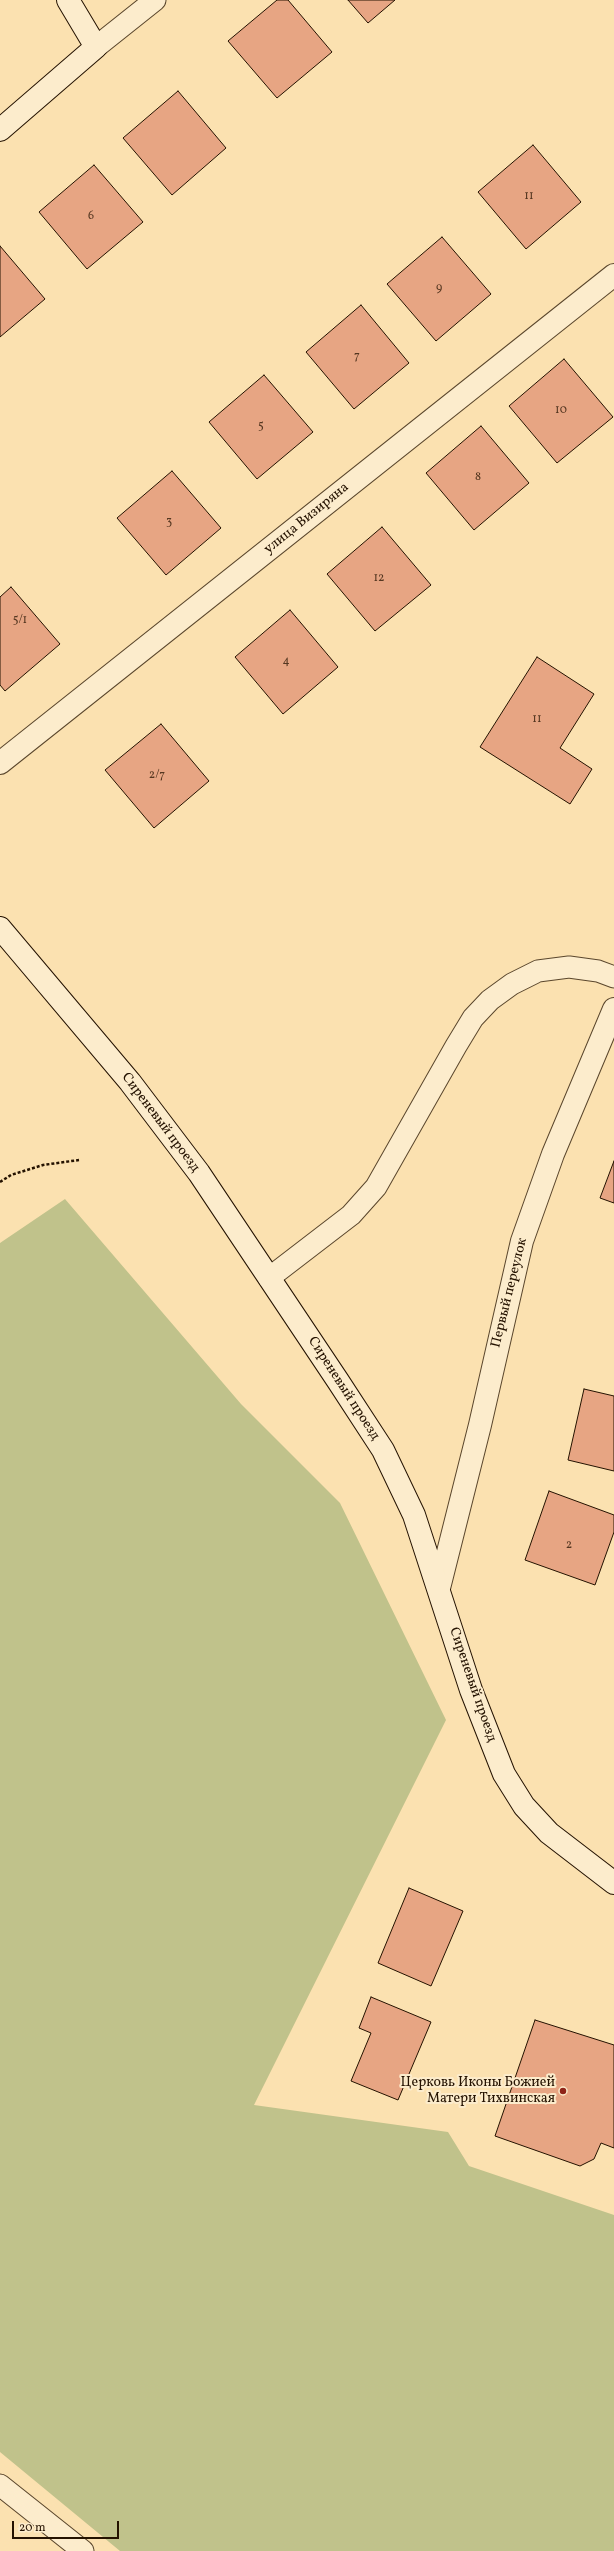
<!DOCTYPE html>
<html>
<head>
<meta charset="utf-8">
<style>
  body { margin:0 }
  #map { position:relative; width:614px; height:2551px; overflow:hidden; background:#fbe1b0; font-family:Vollkorn,serif }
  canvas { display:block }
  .scale { position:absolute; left:12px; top:2521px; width:107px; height:18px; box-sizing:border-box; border:2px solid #241200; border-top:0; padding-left:5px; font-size:12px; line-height:14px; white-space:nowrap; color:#241200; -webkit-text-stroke:3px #fceccc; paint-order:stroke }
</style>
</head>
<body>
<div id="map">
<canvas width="614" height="2551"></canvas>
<div class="scale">20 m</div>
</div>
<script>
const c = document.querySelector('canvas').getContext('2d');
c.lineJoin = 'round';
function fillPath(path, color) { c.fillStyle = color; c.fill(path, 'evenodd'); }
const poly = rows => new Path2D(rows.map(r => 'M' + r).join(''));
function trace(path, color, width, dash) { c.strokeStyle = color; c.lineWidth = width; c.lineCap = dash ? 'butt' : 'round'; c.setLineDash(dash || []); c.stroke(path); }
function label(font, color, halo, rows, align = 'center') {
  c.font = font + ' Vollkorn,serif'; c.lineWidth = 4; c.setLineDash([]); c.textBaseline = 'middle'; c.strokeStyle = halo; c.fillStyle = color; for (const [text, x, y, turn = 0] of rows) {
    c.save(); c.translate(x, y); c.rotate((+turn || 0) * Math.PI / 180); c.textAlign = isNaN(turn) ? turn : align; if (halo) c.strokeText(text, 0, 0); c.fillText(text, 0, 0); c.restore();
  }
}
const green = poly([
  [65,1199,241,1404,340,1503,446,1720,254,2105,448,2132,469,2166,614,2215,614,2551,120,2551,0,2452,0,1243]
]);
const building = poly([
  [277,0,288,0,332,52,277,98,228,41,277,0],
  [348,0,395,0,368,23,348,0],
  [178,91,226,148,172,195,123,138,178,91],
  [533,145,581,202,526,249,478,192,533,145],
  [94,165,143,222,87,269,39,212,94,165],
  [442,237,491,294,436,341,387,284,442,237],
  [0,246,45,299,0,337,0,246],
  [361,305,409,363,354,409,306,352,361,305],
  [564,359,613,417,557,463,509,406,564,359],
  [264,375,313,432,257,479,209,422,264,375],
  [481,426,529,483,474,530,426,473,481,426],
  [172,471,221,528,166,575,117,518,172,471],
  [382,527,431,585,375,631,327,574,382,527],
  [11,587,60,644,5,691,0,685,0,597,11,587],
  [290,610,338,667,283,714,235,657,290,610],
  [537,657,594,694,560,748,592,769,570,804,480,747,537,657],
  [161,724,209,781,154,828,105,770,161,724],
  [614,1161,614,1203,600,1198,614,1161],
  [584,1389,614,1396,614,1471,568,1460,584,1389],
  [549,1491,614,1515,614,1532,595,1585,525,1560,549,1491],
  [409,1888,463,1911,431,1986,378,1963,409,1888],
  [371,1997,431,2022,398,2100,351,2081,371,2033,359,2028,371,1997],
  [535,2020,614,2045,614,2148,601,2143,594,2159,580,2166,495,2136,535,2020]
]);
const path = poly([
  [0,1182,11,1175,43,1165,79,1160]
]);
const lane = poly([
  [96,47,155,0],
  [269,1278,351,1215,376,1187,456,1046,473,1018,490,1000,512,984,538,971,569,967,598,971,614,977],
  [0,2485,83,2551]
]);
const street = poly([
  [0,763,614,275],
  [439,1588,480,1425,522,1241,553,1154,614,1009]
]);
const secondary = poly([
  [0,130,96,47,68,0],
  [0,928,130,1082,199,1173,338,1381,383,1450,414,1515,471,1690,504,1774,524,1806,549,1833,614,1883]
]);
const markers = [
  [563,2091,4,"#8f2418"]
];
const numberNames = [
  ["11",529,197],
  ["6",91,217],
  ["9",439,289],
  ["7",357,357],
  ["10",561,411],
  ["5",261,427],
  ["8",478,478],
  ["3",169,523],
  ["12",379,579],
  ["5/1",20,621],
  ["4",286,662],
  ["11",537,720],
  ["2/7",157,776],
  ["2",569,1546]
];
const streetNames = [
  ["улица Визиряна",307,519,-39],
  ["Сиреневый проезд",160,1123,53],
  ["Первый переулок",510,1293,-76],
  ["Сиреневый проезд",343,1389,57],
  ["Сиреневый проезд",472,1685,71]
];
const poiNames = [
  ["Церковь Иконы Божией",555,2083],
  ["Матери Тихвинская",555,2099]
];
fillPath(green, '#c0c28b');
fillPath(building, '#e7a583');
trace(building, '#241200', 1);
trace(lane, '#5a462c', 23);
trace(street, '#5a462c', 24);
trace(secondary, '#241200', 24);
trace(path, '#241200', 2.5, [3, 2]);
trace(lane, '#fceccc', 21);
trace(street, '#fceccc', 22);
trace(secondary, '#fceccc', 22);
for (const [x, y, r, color] of markers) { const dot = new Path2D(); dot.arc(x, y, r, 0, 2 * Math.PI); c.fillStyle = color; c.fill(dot); trace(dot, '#fceccc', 1.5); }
label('12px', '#553721', null, numberNames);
label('14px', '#241200', '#fceccc', streetNames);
label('14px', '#241200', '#fceccc', poiNames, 'right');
</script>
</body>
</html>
